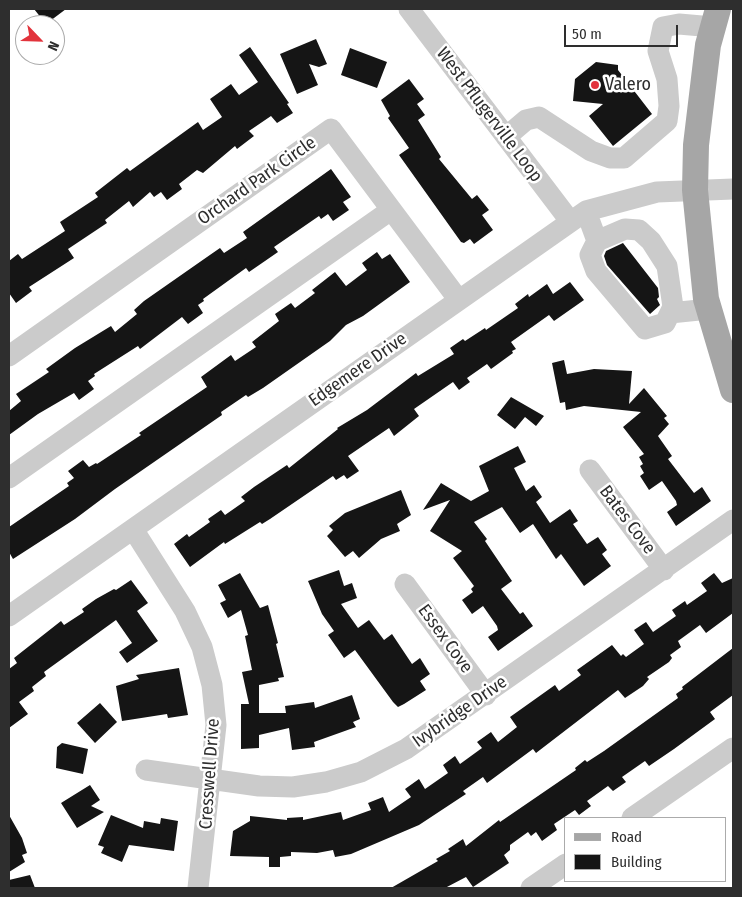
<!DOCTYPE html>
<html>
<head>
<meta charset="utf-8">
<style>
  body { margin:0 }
  #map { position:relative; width:742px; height:897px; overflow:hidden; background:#fff; font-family:"Fira Sans Condensed",sans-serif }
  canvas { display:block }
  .frame { position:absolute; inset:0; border:10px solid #2e2e2e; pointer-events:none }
  .legend { position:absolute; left:564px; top:817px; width:162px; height:65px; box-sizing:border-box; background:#fff; border:1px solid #ababab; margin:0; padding:6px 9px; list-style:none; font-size:15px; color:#2e2e2e }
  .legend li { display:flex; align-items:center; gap:10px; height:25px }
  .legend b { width:25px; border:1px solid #ababab }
  .north { position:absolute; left:15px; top:15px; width:50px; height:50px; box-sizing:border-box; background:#fff; border:1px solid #ababab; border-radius:50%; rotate:114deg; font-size:14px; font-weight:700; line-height:20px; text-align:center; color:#2e2e2e }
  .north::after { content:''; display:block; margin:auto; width:18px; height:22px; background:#e2333c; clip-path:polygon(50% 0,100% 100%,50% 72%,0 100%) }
  .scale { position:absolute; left:564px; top:25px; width:114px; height:22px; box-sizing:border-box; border:2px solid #2e2e2e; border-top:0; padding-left:6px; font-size:15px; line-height:18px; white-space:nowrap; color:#2e2e2e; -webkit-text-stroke:4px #fff; paint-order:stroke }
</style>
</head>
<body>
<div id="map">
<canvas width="742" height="897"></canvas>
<div class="frame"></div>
<ul class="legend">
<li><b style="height:6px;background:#a6a6a6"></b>Road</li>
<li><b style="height:14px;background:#151515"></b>Building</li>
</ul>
<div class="north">N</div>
<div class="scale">50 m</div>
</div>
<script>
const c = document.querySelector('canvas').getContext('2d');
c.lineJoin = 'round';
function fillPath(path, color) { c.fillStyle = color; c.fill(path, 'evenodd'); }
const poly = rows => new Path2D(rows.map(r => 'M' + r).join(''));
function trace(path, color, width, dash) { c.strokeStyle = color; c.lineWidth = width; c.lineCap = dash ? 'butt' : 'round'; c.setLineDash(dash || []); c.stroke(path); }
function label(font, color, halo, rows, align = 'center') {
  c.font = font + ' "Fira Sans Condensed",sans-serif'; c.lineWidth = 5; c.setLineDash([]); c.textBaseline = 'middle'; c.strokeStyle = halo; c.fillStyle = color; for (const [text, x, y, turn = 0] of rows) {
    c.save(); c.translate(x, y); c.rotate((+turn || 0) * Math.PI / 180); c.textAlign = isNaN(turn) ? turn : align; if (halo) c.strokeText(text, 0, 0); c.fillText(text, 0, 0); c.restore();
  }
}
const building = poly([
  [34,9,66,9,46,24],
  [316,39,327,64,319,67,309,64,318,85,297,94,280,54],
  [250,47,289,103,287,104,293,113,277,123,271,116,249,131,254,136,237,149,235,146,203,173,197,170,179,184,182,189,167,200,161,192,154,197,150,192,133,207,129,201,105,220,107,223,68,249,74,258,29,287,32,291,16,303,9,293,9,261,18,254,22,259,65,231,60,222,98,197,95,193,127,168,130,171,198,122,203,130,222,117,210,99,231,84,239,95,258,82,239,55],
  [350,48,387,62,377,88,341,75],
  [596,62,618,65,618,70,652,114,613,146,589,116,603,104,573,101,575,79],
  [409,79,424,99,417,104,425,115,418,120,441,157,439,159,472,199,477,195,489,210,482,215,493,230,474,244,470,239,464,243,461,242,399,155,409,148,388,118,390,116,381,100],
  [331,169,351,197,343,202,349,210,333,221,328,214,321,219,319,216,274,247,278,252,265,261,249,272,246,268,203,299,204,301,198,305,203,313,188,324,182,317,140,349,138,346,94,374,95,376,88,381,94,389,79,400,74,393,38,414,9,435,9,411,21,401,16,394,49,372,46,369,75,348,111,326,115,332,137,314,134,310,144,301,207,257,220,248,224,253,247,238,243,232],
  [623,243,658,288,659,297,657,299,660,305,650,314,607,265,604,256,606,251],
  [377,252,382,259,390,254,410,282,363,316,346,325,330,341,263,388,248,397,246,395,221,412,222,415,115,489,75,519,13,559,9,552,9,527,69,486,67,483,74,478,68,471,83,460,89,467,96,463,97,464,141,435,139,433,207,387,201,377,231,355,235,361,256,347,252,342,279,321,275,314,291,303,295,308,315,293,312,290,335,272,346,286,367,270,362,263],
  [570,282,584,300,554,321,549,315,511,342,516,349,512,351,513,353,491,369,487,364,467,378,470,382,459,390,453,382,414,409,419,416,394,436,389,428,348,456,359,471,347,479,344,475,336,480,333,476,270,519,262,524,260,522,225,544,224,542,190,567,174,544,187,534,189,537,210,522,208,519,221,510,225,515,245,501,241,497,254,487,287,465,289,468,338,429,337,428,367,410,416,373,418,376,454,354,450,348,463,339,465,341,485,328,486,330,518,308,515,304,528,294,529,297,547,284,553,294],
  [564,360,567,374,594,369,632,371,629,404,644,388,667,416,664,418,669,424,658,436,672,456,668,459,694,493,702,487,711,501,676,526,667,512,677,505,676,501,662,481,649,490,640,476,644,473,640,466,643,464,639,457,644,454,623,427,641,412,584,406,566,410,565,402,560,403,552,363],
  [511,397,544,416,536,426,525,417,515,429,497,415],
  [518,446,526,462,514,468,526,491,534,485,542,497,536,502,550,523,570,509,578,521,573,524,587,544,598,537,607,550,602,554,611,566,584,586,561,554,556,559,533,524,520,533,502,507,474,522,487,539,485,541,512,581,501,589,520,614,523,612,533,626,498,651,488,637,498,630,497,626,483,606,472,614,462,600,473,592,471,589,474,586,453,558,462,551,430,531,450,500,423,510,441,483,471,501,489,491,479,466],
  [401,490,411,515,397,524,400,531,381,539,359,558,353,551,345,557,327,536,333,530,329,526,345,513],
  [339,570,344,586,352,583,357,598,341,604,358,628,369,620,384,640,392,634,412,664,420,658,430,674,420,681,426,690,404,704,398,707,393,702,355,650,344,658,328,635,334,631,322,614,308,581],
  [240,573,260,608,268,605,278,643,276,644,284,677,278,678,279,681,259,685,259,713,286,713,285,706,314,702,315,708,352,695,360,719,353,722,356,727,314,742,315,747,292,750,289,728,259,735,259,748,241,749,241,704,249,704,242,672,252,670,245,636,248,635,241,610,228,618,220,603,226,600,218,585],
  [714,573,722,583,733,578,733,613,706,633,700,625,678,641,681,647,670,655,672,658,669,662,647,677,649,679,643,686,625,698,618,690,536,753,533,749,487,783,483,777,463,791,466,794,419,825,351,854,335,857,333,850,317,853,291,852,291,856,280,857,280,867,269,867,269,857,230,856,233,831,250,821,250,816,287,820,287,818,303,817,303,820,341,812,343,820,371,810,368,803,383,797,389,812,411,797,405,789,419,779,425,789,448,773,443,765,455,756,460,764,482,748,477,742,491,732,498,742,517,727,510,717,555,685,559,691,581,675,577,670,612,645,621,656,623,654,626,657,644,644,634,630,646,622,653,632,676,616,672,610,685,601,687,605,707,591,701,583],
  [131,580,148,603,137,611,158,641,127,663,119,652,132,643,116,620,44,672,46,676,32,687,34,691,19,702,28,714,9,728,9,669,17,663,14,658,61,621,64,625,84,612,82,609,96,599,114,589,116,590],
  [733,648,733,695,710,712,715,719,674,749,649,766,645,761,622,777,626,782,613,791,608,786,587,801,591,806,579,815,575,810,554,824,557,830,542,841,536,832,531,836,528,832,510,845,510,850,504,855,509,863,473,887,466,877,445,888,391,888,438,861,436,859,450,851,448,849,463,839,466,846,499,820,500,822,576,770,575,768,585,760,587,762,604,751,678,698,676,694,683,689,682,687],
  [179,668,188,715,168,718,167,714,122,721,116,686,139,679,136,675],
  [100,703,117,722,95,743,77,723],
  [62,743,88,749,83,774,56,768,57,747],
  [90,785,100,800,91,806,104,812,77,828,61,803],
  [9,815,22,838,27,853,22,855,25,862,9,872],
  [111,815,143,828,144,821,160,824,161,818,178,821,174,851,129,845,122,862,101,853,104,847,98,845],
  [30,875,35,888,9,888,9,880]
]);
const minor = poly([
  [409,9,570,221],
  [506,137,526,120,539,117,591,151,610,158,624,158,667,121,669,106,667,79,658,51,663,27,679,24,713,27],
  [586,211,597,241,590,255,596,271,645,329,665,323,673,307,667,266,651,241,639,230,625,229,597,241],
  [670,313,709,309],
  [9,356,331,129,458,299],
  [590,470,664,570],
  [9,478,391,210],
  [133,529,185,611,202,647,212,685,216,725,198,888],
  [405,584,486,695],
  [9,616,586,211,657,192,733,189],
  [146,770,259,786,293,787,326,782,361,772,406,749,733,520],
  [632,818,733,748],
  [531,888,566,864]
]);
const major = poly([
  [718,9,708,45,696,145,695,190,706,299,733,390]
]);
const markers = [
  [595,85,5,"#e2333c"]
];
const poiNames = [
  ["Valero",605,85]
];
const streetNames = [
  ["West Pflugerville Loop",489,115,53],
  ["Orchard Park Circle",257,181,-35],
  ["Edgemere Drive",358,370,-35],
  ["Bates Cove",627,520,53],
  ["Essex Cove",445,639,54],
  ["Ivybridge Drive",460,712,-35],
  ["Cresswell Drive",210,774,-86]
];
fillPath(building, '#151515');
trace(minor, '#cbcbcb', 21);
trace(major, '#a6a6a6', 26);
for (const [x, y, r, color] of markers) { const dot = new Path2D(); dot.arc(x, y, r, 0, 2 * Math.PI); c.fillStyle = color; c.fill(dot); trace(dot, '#fff', 2); }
label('18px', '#2e2e2e', '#fff', poiNames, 'left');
label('18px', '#2e2e2e', '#fff', streetNames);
</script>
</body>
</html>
